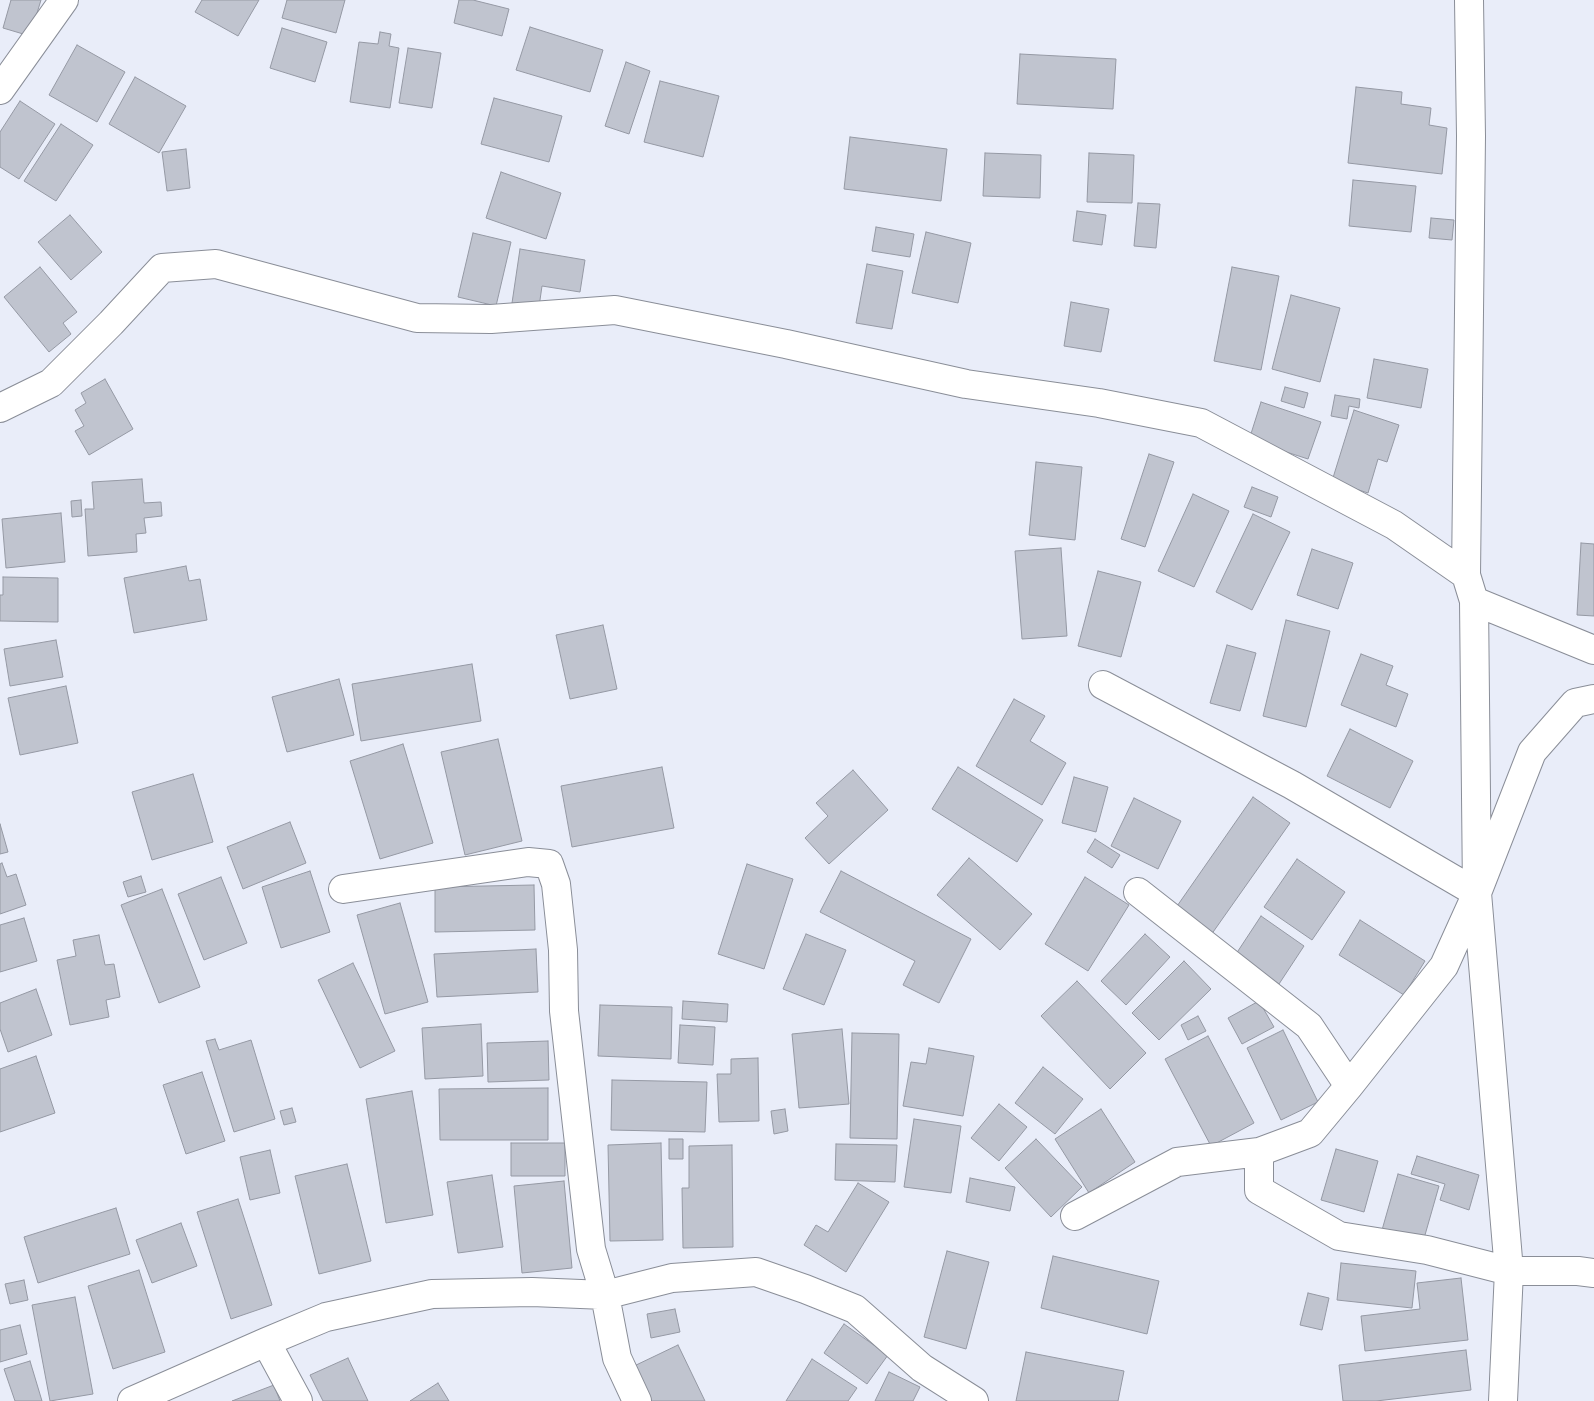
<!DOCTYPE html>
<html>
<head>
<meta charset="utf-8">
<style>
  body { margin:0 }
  canvas { display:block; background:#e9edf9 }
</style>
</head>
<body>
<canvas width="1594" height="1401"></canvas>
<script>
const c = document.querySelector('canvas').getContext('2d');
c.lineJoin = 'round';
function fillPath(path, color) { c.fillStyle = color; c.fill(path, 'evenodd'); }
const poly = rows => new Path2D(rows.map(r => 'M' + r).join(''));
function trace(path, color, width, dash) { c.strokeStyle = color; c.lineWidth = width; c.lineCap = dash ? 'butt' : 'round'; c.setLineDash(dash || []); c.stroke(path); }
const building = poly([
  [11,0,41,0,30,36,3,28,11,0],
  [202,0,259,0,238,36,195,12,202,0],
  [287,0,345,0,336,33,282,18,287,0],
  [459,0,473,0,509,9,502,36,454,23,459,0],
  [530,27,603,50,590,92,516,70,530,27],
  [282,28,327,42,315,82,270,68,282,28],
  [380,32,391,34,389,46,399,48,390,108,350,102,359,42,378,44,380,32],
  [77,45,125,72,97,122,49,95,77,45],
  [408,48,441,53,432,108,399,103,408,48],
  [1020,54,1116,59,1113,109,1017,104,1020,54],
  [626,62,650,71,629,134,605,126,626,62],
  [135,77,186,106,159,153,109,124,135,77],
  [660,81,719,96,703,157,644,142,660,81],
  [1356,87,1402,92,1401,104,1431,108,1429,125,1447,128,1442,174,1348,163,1356,87],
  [494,98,562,116,549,162,481,144,494,98],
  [20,101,55,124,19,179,0,167,0,132,20,101],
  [61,124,93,145,56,201,24,181,61,124],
  [850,137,947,149,941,201,844,189,850,137],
  [186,149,190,188,167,191,162,152,186,149],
  [985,153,1041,155,1040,198,983,196,985,153],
  [1089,153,1134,155,1132,203,1087,202,1089,153],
  [501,172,561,193,546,239,486,218,501,172],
  [1353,180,1416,186,1411,232,1349,226,1353,180],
  [1138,203,1160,204,1156,248,1134,246,1138,203],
  [1077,211,1106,215,1102,245,1073,241,1077,211],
  [70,215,102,252,71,280,38,242,70,215],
  [1431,218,1454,220,1452,240,1429,238,1431,218],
  [876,227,914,234,910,257,872,251,876,227],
  [926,232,971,243,958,303,912,293,926,232],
  [473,233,511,242,496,306,458,297,473,233],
  [520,249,585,260,580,292,542,286,539,307,512,303,520,249],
  [867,264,903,271,892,329,856,323,867,264],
  [40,267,77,312,63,323,71,334,49,352,4,297,40,267],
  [1232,267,1279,276,1261,370,1214,361,1232,267],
  [1291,295,1340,308,1320,382,1272,369,1291,295],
  [1071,302,1109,309,1101,352,1064,346,1071,302],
  [1374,359,1428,369,1421,408,1367,398,1374,359],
  [105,379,133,429,89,455,75,431,84,426,75,410,86,403,81,393,105,379],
  [1285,387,1308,393,1304,408,1281,401,1285,387],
  [1335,395,1360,399,1359,408,1349,406,1347,419,1331,416,1335,395],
  [1261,402,1321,422,1308,459,1249,440,1261,402],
  [1354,410,1399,425,1387,462,1378,459,1368,493,1332,481,1354,410],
  [1149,454,1174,462,1145,547,1121,539,1149,454],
  [1036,462,1082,467,1075,540,1029,535,1036,462],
  [142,479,144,503,161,502,162,516,144,518,146,533,136,534,137,552,88,556,85,509,94,509,92,482,142,479],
  [1252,487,1278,497,1271,517,1244,507,1252,487],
  [1193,494,1229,511,1194,587,1158,571,1193,494],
  [81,500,82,516,72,517,71,501,81,500],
  [61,513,65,562,6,568,2,519,61,513],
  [1253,514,1290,532,1252,610,1216,592,1253,514],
  [1581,543,1594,544,1594,616,1577,615,1581,543],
  [1061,548,1067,636,1022,639,1015,551,1061,548],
  [1312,549,1353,563,1338,609,1297,595,1312,549],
  [186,566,189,581,200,579,207,620,134,633,124,578,186,566],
  [1098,571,1141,582,1121,657,1078,646,1098,571],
  [3,577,58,578,58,622,0,621,0,595,3,595,3,577],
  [1286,620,1330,631,1306,727,1263,716,1286,620],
  [603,625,617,689,570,699,556,635,603,625],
  [56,640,63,677,10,686,4,649,56,640],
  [1227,645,1256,653,1240,711,1210,703,1227,645],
  [1361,654,1393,666,1386,685,1408,694,1396,727,1341,705,1361,654],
  [472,664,481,721,361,741,352,684,472,664],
  [339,679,354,735,287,752,272,697,339,679],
  [66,686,78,743,20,755,8,698,66,686],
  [1014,699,1045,716,1030,741,1066,763,1042,805,976,766,1014,699],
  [1350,729,1413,761,1390,808,1327,776,1350,729],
  [498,739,522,841,465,855,441,752,498,739],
  [403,744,433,843,380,859,350,761,403,744],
  [662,767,674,828,572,847,561,786,662,767],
  [958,767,1043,820,1017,862,932,809,958,767],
  [853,770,888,810,829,864,805,838,828,816,816,803,853,770],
  [193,774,213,842,152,860,132,792,193,774],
  [1074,777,1108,787,1096,832,1062,823,1074,777],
  [1253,797,1290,823,1211,935,1175,909,1253,797],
  [1134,798,1181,821,1158,869,1111,846,1134,798],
  [290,822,306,863,243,889,227,847,290,822],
  [0,824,8,852,0,854,0,824],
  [1095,839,1120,855,1112,868,1087,852,1095,839],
  [969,858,1032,914,1000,950,937,895,969,858],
  [1297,859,1345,892,1312,940,1264,907,1297,859],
  [2,863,7,877,16,874,26,905,0,914,0,864,2,863],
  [747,864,793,879,764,969,718,954,747,864],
  [310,871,330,932,281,948,262,887,310,871],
  [841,871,971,939,939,1003,903,985,915,961,820,912,841,871],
  [141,876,146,892,128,897,123,882,141,876],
  [221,877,247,943,204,960,178,894,221,877],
  [1085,877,1129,905,1088,971,1045,944,1085,877],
  [534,885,535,930,435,932,435,887,534,885],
  [162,889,200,987,159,1003,121,905,162,889],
  [400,903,428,1002,385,1014,357,915,400,903],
  [1261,916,1304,946,1279,984,1236,954,1261,916],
  [24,918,37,961,0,972,0,925,24,918],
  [1360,920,1425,961,1404,995,1339,955,1360,920],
  [806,934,846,950,824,1005,783,989,806,934],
  [1145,934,1170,957,1126,1005,1101,981,1145,934],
  [99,935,105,965,114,964,120,997,106,1000,109,1017,70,1025,57,960,76,956,73,940,99,935],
  [536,949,538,992,437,997,434,954,536,949],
  [1184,961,1211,989,1159,1040,1132,1013,1184,961],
  [353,963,395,1051,360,1068,318,980,353,963],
  [1077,981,1146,1053,1110,1089,1041,1016,1077,981],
  [36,989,52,1035,8,1052,0,1029,0,1003,36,989],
  [683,1001,728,1004,727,1022,682,1019,683,1001],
  [1259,1001,1274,1027,1242,1044,1228,1018,1259,1001],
  [600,1005,672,1007,671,1059,598,1056,600,1005],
  [1198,1016,1206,1031,1188,1040,1181,1025,1198,1016],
  [481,1024,483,1076,425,1079,422,1028,481,1024],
  [680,1025,715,1027,713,1065,678,1063,680,1025],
  [842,1029,849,1104,799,1108,792,1034,842,1029],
  [1283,1030,1318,1102,1281,1120,1247,1048,1283,1030],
  [852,1033,899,1034,897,1139,850,1138,852,1033],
  [1208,1036,1254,1123,1211,1146,1165,1059,1208,1036],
  [215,1039,219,1050,251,1040,275,1119,234,1132,206,1041,215,1039],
  [548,1041,549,1080,488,1082,487,1043,548,1041],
  [929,1048,974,1056,963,1116,903,1106,911,1062,926,1064,929,1048],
  [36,1056,55,1113,0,1132,0,1069,36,1056],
  [758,1058,759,1121,719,1122,717,1074,731,1074,731,1059,758,1058],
  [1043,1067,1083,1099,1055,1134,1015,1103,1043,1067],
  [202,1072,225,1141,186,1154,163,1085,202,1072],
  [612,1080,707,1082,705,1132,611,1130,612,1080],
  [548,1088,548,1140,440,1140,439,1089,548,1088],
  [412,1091,433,1215,386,1223,366,1099,412,1091],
  [999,1104,1027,1127,999,1161,971,1138,999,1104],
  [292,1108,296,1122,284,1125,280,1111,292,1108],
  [785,1109,788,1131,774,1134,771,1111,785,1109],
  [1101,1109,1135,1162,1089,1193,1055,1139,1101,1109],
  [914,1119,961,1126,951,1193,904,1187,914,1119],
  [669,1139,683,1139,683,1159,669,1159,669,1139],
  [1036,1139,1082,1187,1051,1217,1005,1168,1036,1139],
  [511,1143,565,1143,565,1176,511,1176,511,1143],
  [661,1143,663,1240,610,1241,608,1145,661,1143],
  [836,1144,897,1145,895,1182,835,1180,836,1144],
  [732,1145,733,1247,683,1248,682,1188,689,1188,689,1146,732,1145],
  [1336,1149,1378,1161,1364,1212,1321,1200,1336,1149],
  [270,1150,280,1193,250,1200,240,1157,270,1150],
  [1417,1156,1479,1175,1469,1210,1440,1200,1445,1184,1411,1174,1417,1156],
  [347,1164,371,1261,319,1274,295,1176,347,1164],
  [1398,1174,1439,1186,1423,1242,1382,1230,1398,1174],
  [492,1175,503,1247,458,1253,447,1182,492,1175],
  [970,1178,1015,1187,1010,1211,966,1202,970,1178],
  [564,1181,572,1268,522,1273,514,1186,564,1181],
  [858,1183,889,1202,846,1272,804,1245,816,1225,828,1232,858,1183],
  [238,1199,272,1305,231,1319,197,1212,238,1199],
  [116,1208,130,1254,38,1283,24,1237,116,1208],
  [181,1223,197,1266,152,1283,136,1240,181,1223],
  [947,1251,989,1262,966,1349,924,1337,947,1251],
  [1053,1256,1159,1281,1147,1334,1041,1308,1053,1256],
  [1341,1263,1416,1271,1412,1308,1337,1300,1341,1263],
  [139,1270,165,1352,113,1369,88,1286,139,1270],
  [1461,1278,1468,1340,1365,1351,1361,1316,1420,1309,1417,1283,1461,1278],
  [24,1280,28,1300,10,1304,5,1284,24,1280],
  [1308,1293,1329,1298,1322,1330,1300,1325,1308,1293],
  [75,1297,93,1394,50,1401,32,1305,75,1297],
  [675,1309,680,1332,651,1338,647,1314,675,1309],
  [844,1324,888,1355,867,1384,824,1353,844,1324],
  [20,1325,27,1354,0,1362,0,1330,20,1325],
  [678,1345,705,1401,648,1401,632,1367,678,1345],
  [1466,1350,1471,1390,1376,1401,1343,1401,1339,1365,1466,1350],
  [1026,1352,1124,1371,1118,1401,1016,1401,1026,1352],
  [348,1358,368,1401,323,1401,310,1375,348,1358],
  [812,1359,857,1388,848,1401,786,1401,812,1359],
  [30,1361,42,1401,15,1401,4,1369,30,1361],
  [889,1372,920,1387,913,1401,875,1401,889,1372],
  [438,1383,449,1401,410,1401,438,1383],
  [274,1385,280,1401,232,1401,274,1385]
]);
const minor = poly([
  [1469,0,1471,136,1466,575,1474,601,1477,893,1509,1271,1503,1401],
  [0,90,64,0],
  [0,408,51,383,111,323,162,268,216,264,417,318,491,319,615,310,786,344,966,384,1099,403,1201,423,1394,525,1466,575],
  [1474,601,1594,650],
  [1103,685,1292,785,1477,893],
  [343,889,528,862,549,864,556,884,563,950,564,1011,591,1249,605,1295,617,1358,637,1401],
  [1138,892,1309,1026,1349,1086],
  [1259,1152,1259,1190,1339,1236,1427,1250,1509,1271,1578,1271,1594,1273],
  [1075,1216,1177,1162,1259,1152,1310,1133,1349,1086,1444,966,1477,893,1532,752,1575,703,1594,699],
  [266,1342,298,1401],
  [132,1401,266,1342,326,1317,432,1294,532,1292,605,1295,672,1278,756,1272,805,1289,855,1309,922,1368,974,1401]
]);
fillPath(building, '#c0c4cf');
trace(building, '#9599a4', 1);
trace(minor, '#8a8e98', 30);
trace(minor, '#fff', 28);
</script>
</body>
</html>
